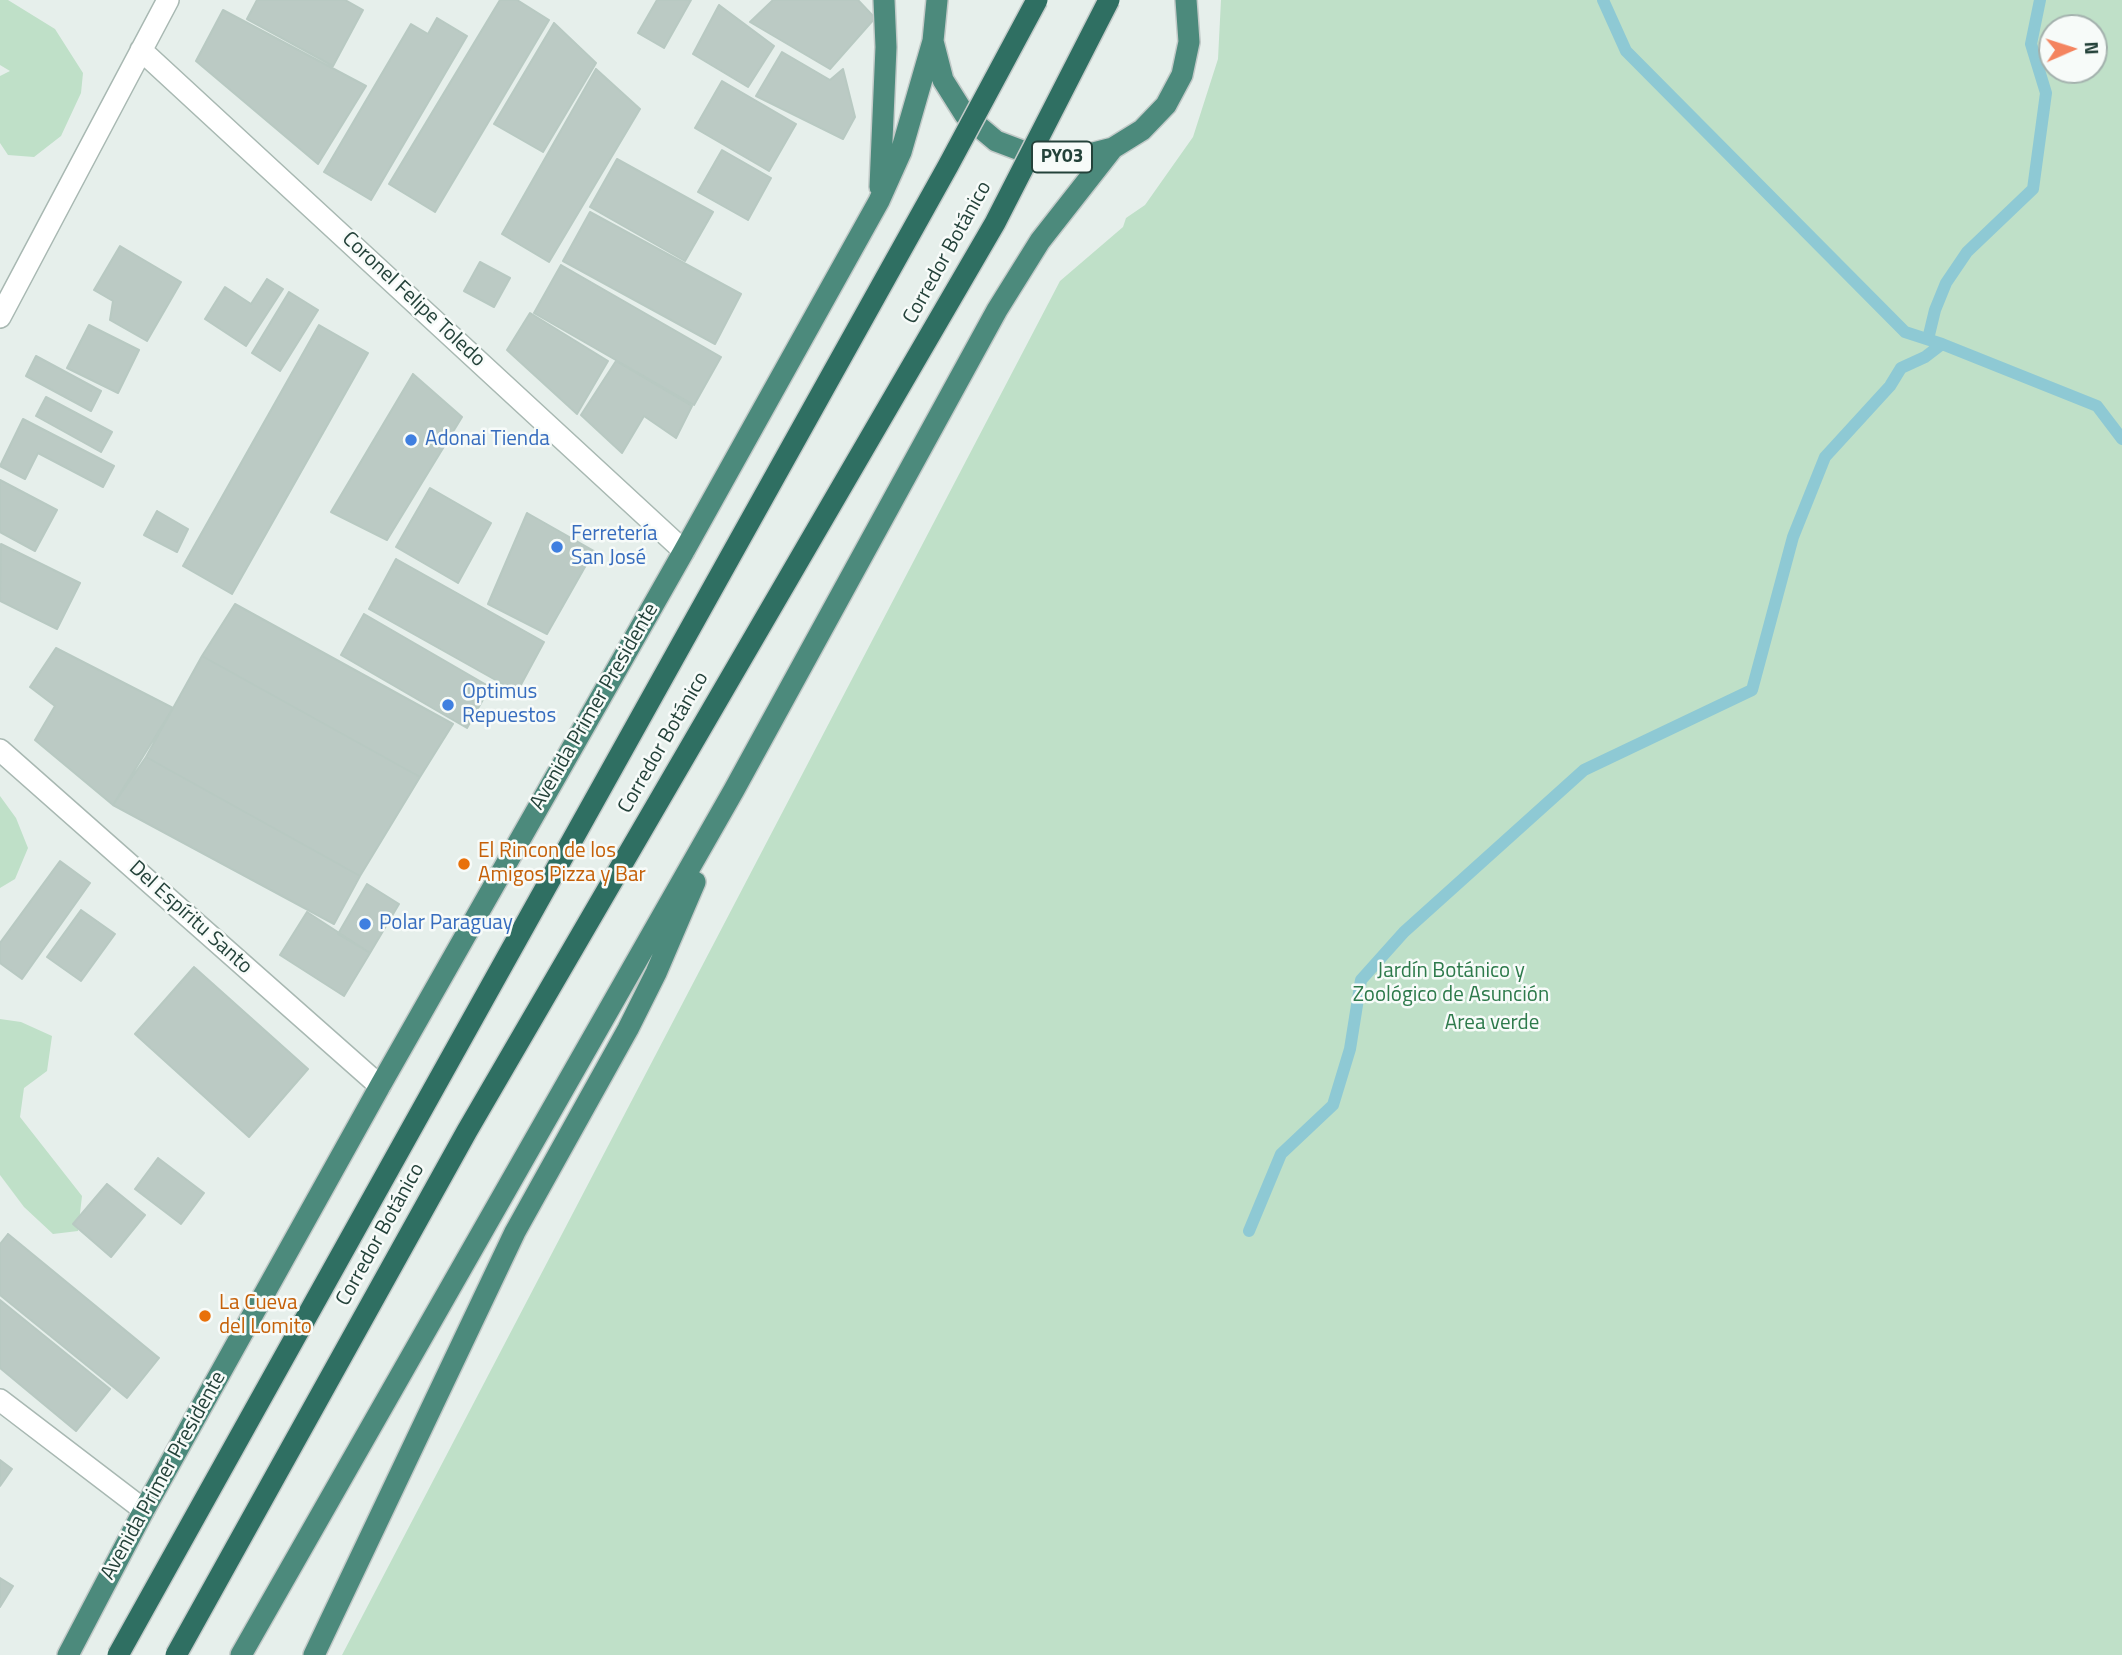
<!DOCTYPE html>
<html>
<head>
<meta charset="utf-8">
<style>
  body { margin:0 }
  #map { position:relative; width:2122px; height:1655px; overflow:hidden; background:#e6efeb; font-family:"Titillium Web",sans-serif }
  canvas { display:block }
  .north { position:absolute; left:2038px; top:14px; width:70px; height:70px; box-sizing:border-box; background:#f7fbf9; border:2px solid #a3b1ad; border-radius:50%; rotate:87deg; font-size:19px; font-weight:700; line-height:28px; text-align:center; color:#24423a }
  .north::after { content:''; display:block; margin:auto; width:24px; height:32px; background:#f4845f; clip-path:polygon(50% 0,100% 100%,50% 72%,0 100%) }
</style>
</head>
<body>
<div id="map">
<canvas width="2122" height="1655"></canvas>
<div class="north">N</div>
</div>
<script>
const c = document.querySelector('canvas').getContext('2d');
c.lineJoin = 'round';
function fillPath(path, color) { c.fillStyle = color; c.fill(path, 'evenodd'); }
const poly = rows => new Path2D(rows.map(r => 'M' + r).join(''));
function trace(path, color, width, dash) { c.strokeStyle = color; c.lineWidth = width; c.lineCap = dash ? 'butt' : 'round'; c.setLineDash(dash || []); c.stroke(path); }
function label(font, color, halo, rows, align = 'center') {
  c.font = font + ' "Titillium Web",sans-serif'; c.lineWidth = 5; c.setLineDash([]); c.textBaseline = 'middle'; c.strokeStyle = halo; c.fillStyle = color; for (const [text, x, y, turn = 0] of rows) {
    c.save(); c.translate(x, y); c.rotate((+turn || 0) * Math.PI / 180); c.textAlign = isNaN(turn) ? turn : align; if (halo) c.strokeText(text, 0, 0); c.fillText(text, 0, 0); c.restore();
  }
}
const green = poly([
  [0,0,8,0,55,29,83,73,81,93,61,136,34,157,8,155,0,143,0,76,10,71,0,65],
  [1221,0,2122,0,2122,1655,342,1655,1060,281,1123,227,1126,218,1145,205,1193,137,1218,59],
  [2052,28,2094,28,2094,70,2052,70],
  [0,796,16,818,28,848,15,879,0,888],
  [0,1019,21,1022,52,1036,47,1071,24,1088,20,1117,82,1196,78,1231,53,1234,24,1207,0,1175]
]);
const stream = poly([
  [1603,0,1626,51,1905,332,1942,344,2097,406,2122,439],
  [1928,339,1935,310,1946,283,1967,252,2033,189,2046,93,2031,44,2040,0],
  [1249,1231,1281,1154,1333,1105,1350,1049,1361,980,1404,932,1584,770,1752,690,1793,537,1825,457,1890,386,1901,368,1925,357,1942,344]
]);
const building = poly([
  [257,0,345,0,363,10,333,66,247,19,257,0],
  [500,0,517,0,549,20,435,212,389,184,500,0],
  [657,0,691,0,664,48,638,33,657,0],
  [773,0,858,0,875,18,830,69,750,22,773,0],
  [719,5,774,46,748,87,693,54,719,5],
  [223,10,366,86,318,164,196,61,223,10],
  [437,18,467,36,371,200,324,172,411,24,428,34,437,18],
  [554,23,596,63,543,152,494,124,554,23],
  [782,52,830,80,843,69,855,117,843,139,756,96,782,52],
  [596,69,640,109,549,262,502,234,596,69],
  [722,81,796,124,769,171,695,128,722,81],
  [722,150,771,178,748,220,698,192,722,150],
  [617,159,713,212,685,261,590,207,617,159],
  [590,212,741,294,715,344,563,261,590,212],
  [120,246,181,282,147,341,110,320,113,301,94,290,120,246],
  [480,262,510,278,494,307,464,291,480,262],
  [561,265,721,357,694,405,534,313,561,265],
  [267,279,283,289,246,346,205,319,225,287,251,304,267,279],
  [289,292,318,310,280,371,252,353,289,292],
  [530,313,608,361,577,414,507,350,530,313],
  [89,325,139,350,118,393,67,368,89,325],
  [319,325,368,353,232,594,183,566,319,325],
  [36,356,101,391,91,411,26,376,36,356],
  [616,361,692,406,676,438,644,416,622,453,581,415,616,361],
  [413,374,462,417,387,540,331,512,413,374],
  [46,397,112,432,101,452,36,416,46,397],
  [23,419,114,466,103,487,38,453,25,479,0,466,23,419],
  [0,480,57,510,35,551,0,532,0,480],
  [430,488,491,523,458,583,396,547,430,488],
  [157,511,188,529,177,552,144,535,157,511],
  [527,513,594,551,547,634,488,604,527,513],
  [1,544,80,583,57,629,0,601,1,544],
  [396,559,544,642,517,692,369,609,396,559],
  [235,604,453,724,420,777,202,656,235,604],
  [364,614,490,687,467,728,341,655,364,614],
  [56,648,173,708,113,805,35,740,55,706,30,687,56,648],
  [202,656,420,777,360,876,146,757,202,656],
  [146,757,360,876,334,924,113,805,146,757],
  [60,861,90,883,22,979,0,963,0,943,60,861],
  [367,884,399,904,370,953,338,934,367,884],
  [81,910,115,934,81,981,47,957,81,910],
  [307,912,370,953,344,996,280,955,307,912],
  [194,967,308,1069,249,1137,135,1034,194,967],
  [158,1158,204,1193,181,1224,135,1189,158,1158],
  [107,1184,145,1215,111,1257,73,1224,107,1184],
  [8,1234,159,1358,127,1398,0,1295,0,1244,8,1234],
  [0,1300,110,1389,76,1431,0,1368,0,1300],
  [0,1460,12,1469,0,1486,0,1460],
  [0,1578,13,1586,0,1607,0,1578]
]);
const minor = poly([
  [141,50,684,551],
  [0,317,168,0],
  [0,750,380,1086],
  [0,1400,144,1510]
]);
const trunk = poly([
  [937,0,933,41,943,80,965,115,996,141,1033,155,1074,158,1113,148,1142,130,1166,105,1182,75,1189,42,1186,0],
  [880,187,886,47,884,0],
  [68,1655,144,1510,380,1086,684,551,879,201,901,152,933,41],
  [241,1655,734,790,997,310,1040,241,1113,148],
  [314,1655,515,1232,628,1029,656,973,695,882]
]);
const motorwayBridge = poly([
  [118,1655,948,166,1037,0],
  [176,1655,467,1131,995,223,1109,0]
]);
const markers = [
  [411,440,7,"#3f7fe0"],
  [557,547,7,"#3f7fe0"],
  [448,705,7,"#3f7fe0"],
  [464,864,7,"#e8710a"],
  [365,924,7,"#3f7fe0"],
  [205,1316,7,"#e8710a"]
];
const shields = [
  [1062,157,60]
];
const shieldNames = [
  ["PY03",1062,157]
];
const streetNames = [
  ["Corredor Botánico",948,253,-61],
  ["Coronel Felipe Toledo",413,300,43],
  ["Avenida Primer Presidente",595,707,-60],
  ["Corredor Botánico",664,743,-60],
  ["Del Espíritu Santo",190,918,42],
  ["Corredor Botánico",381,1235,-61],
  ["Avenida Primer Presidente",164,1476,-61]
];
const shopNames = [
  ["Adonai Tienda",425,440],
  ["Ferretería",571,535],
  ["San José",571,559],
  ["Optimus",462,693],
  ["Repuestos",462,717],
  ["Polar Paraguay",379,924]
];
const foodNames = [
  ["El Rincon de los",478,852],
  ["Amigos Pizza y Bar",478,876],
  ["La Cueva",219,1304],
  ["del Lomito",219,1328]
];
const parkNames = [
  ["Jardín Botánico y",1451,972],
  ["Zoológico de Asunción",1451,996],
  ["Area verde",1492,1024]
];
fillPath(green, '#bfe0c8');
trace(stream, '#8ec9d4', 12);
fillPath(building, '#bbcac4');
trace(building, '#b8c9c2', 2);
trace(minor, '#a8b8b2', 24);
trace(trunk, '#c2cac8', 24);
trace(minor, '#fff', 21);
trace(trunk, '#4c8a7c', 21);
trace(motorwayBridge, '#c2cac8', 24, []);
trace(motorwayBridge, '#2f6f62', 21);
for (const [x, y, r, color] of markers) { const dot = new Path2D(); dot.arc(x, y, r, 0, 2 * Math.PI); c.fillStyle = color; c.fill(dot); trace(dot, '#f7fbf9', 2.5); }
for (const [x, y, w] of shields) { const box = new Path2D(); box.roundRect(x - w / 2, y - 15.5, w, 31, 5); c.fillStyle = '#f7fbf9'; c.fill(box); trace(box, '#24423a', 2); }
label('bold 19px', '#24423a', null, shieldNames);
label('21px', '#24423a', '#f7fbf9', streetNames);
label('21px', '#366cbe', '#f7fbf9', shopNames, 'left');
label('21px', '#c56008', '#f7fbf9', foodNames, 'left');
label('21px', '#2d7a4b', '#f7fbf9', parkNames);
</script>
</body>
</html>
